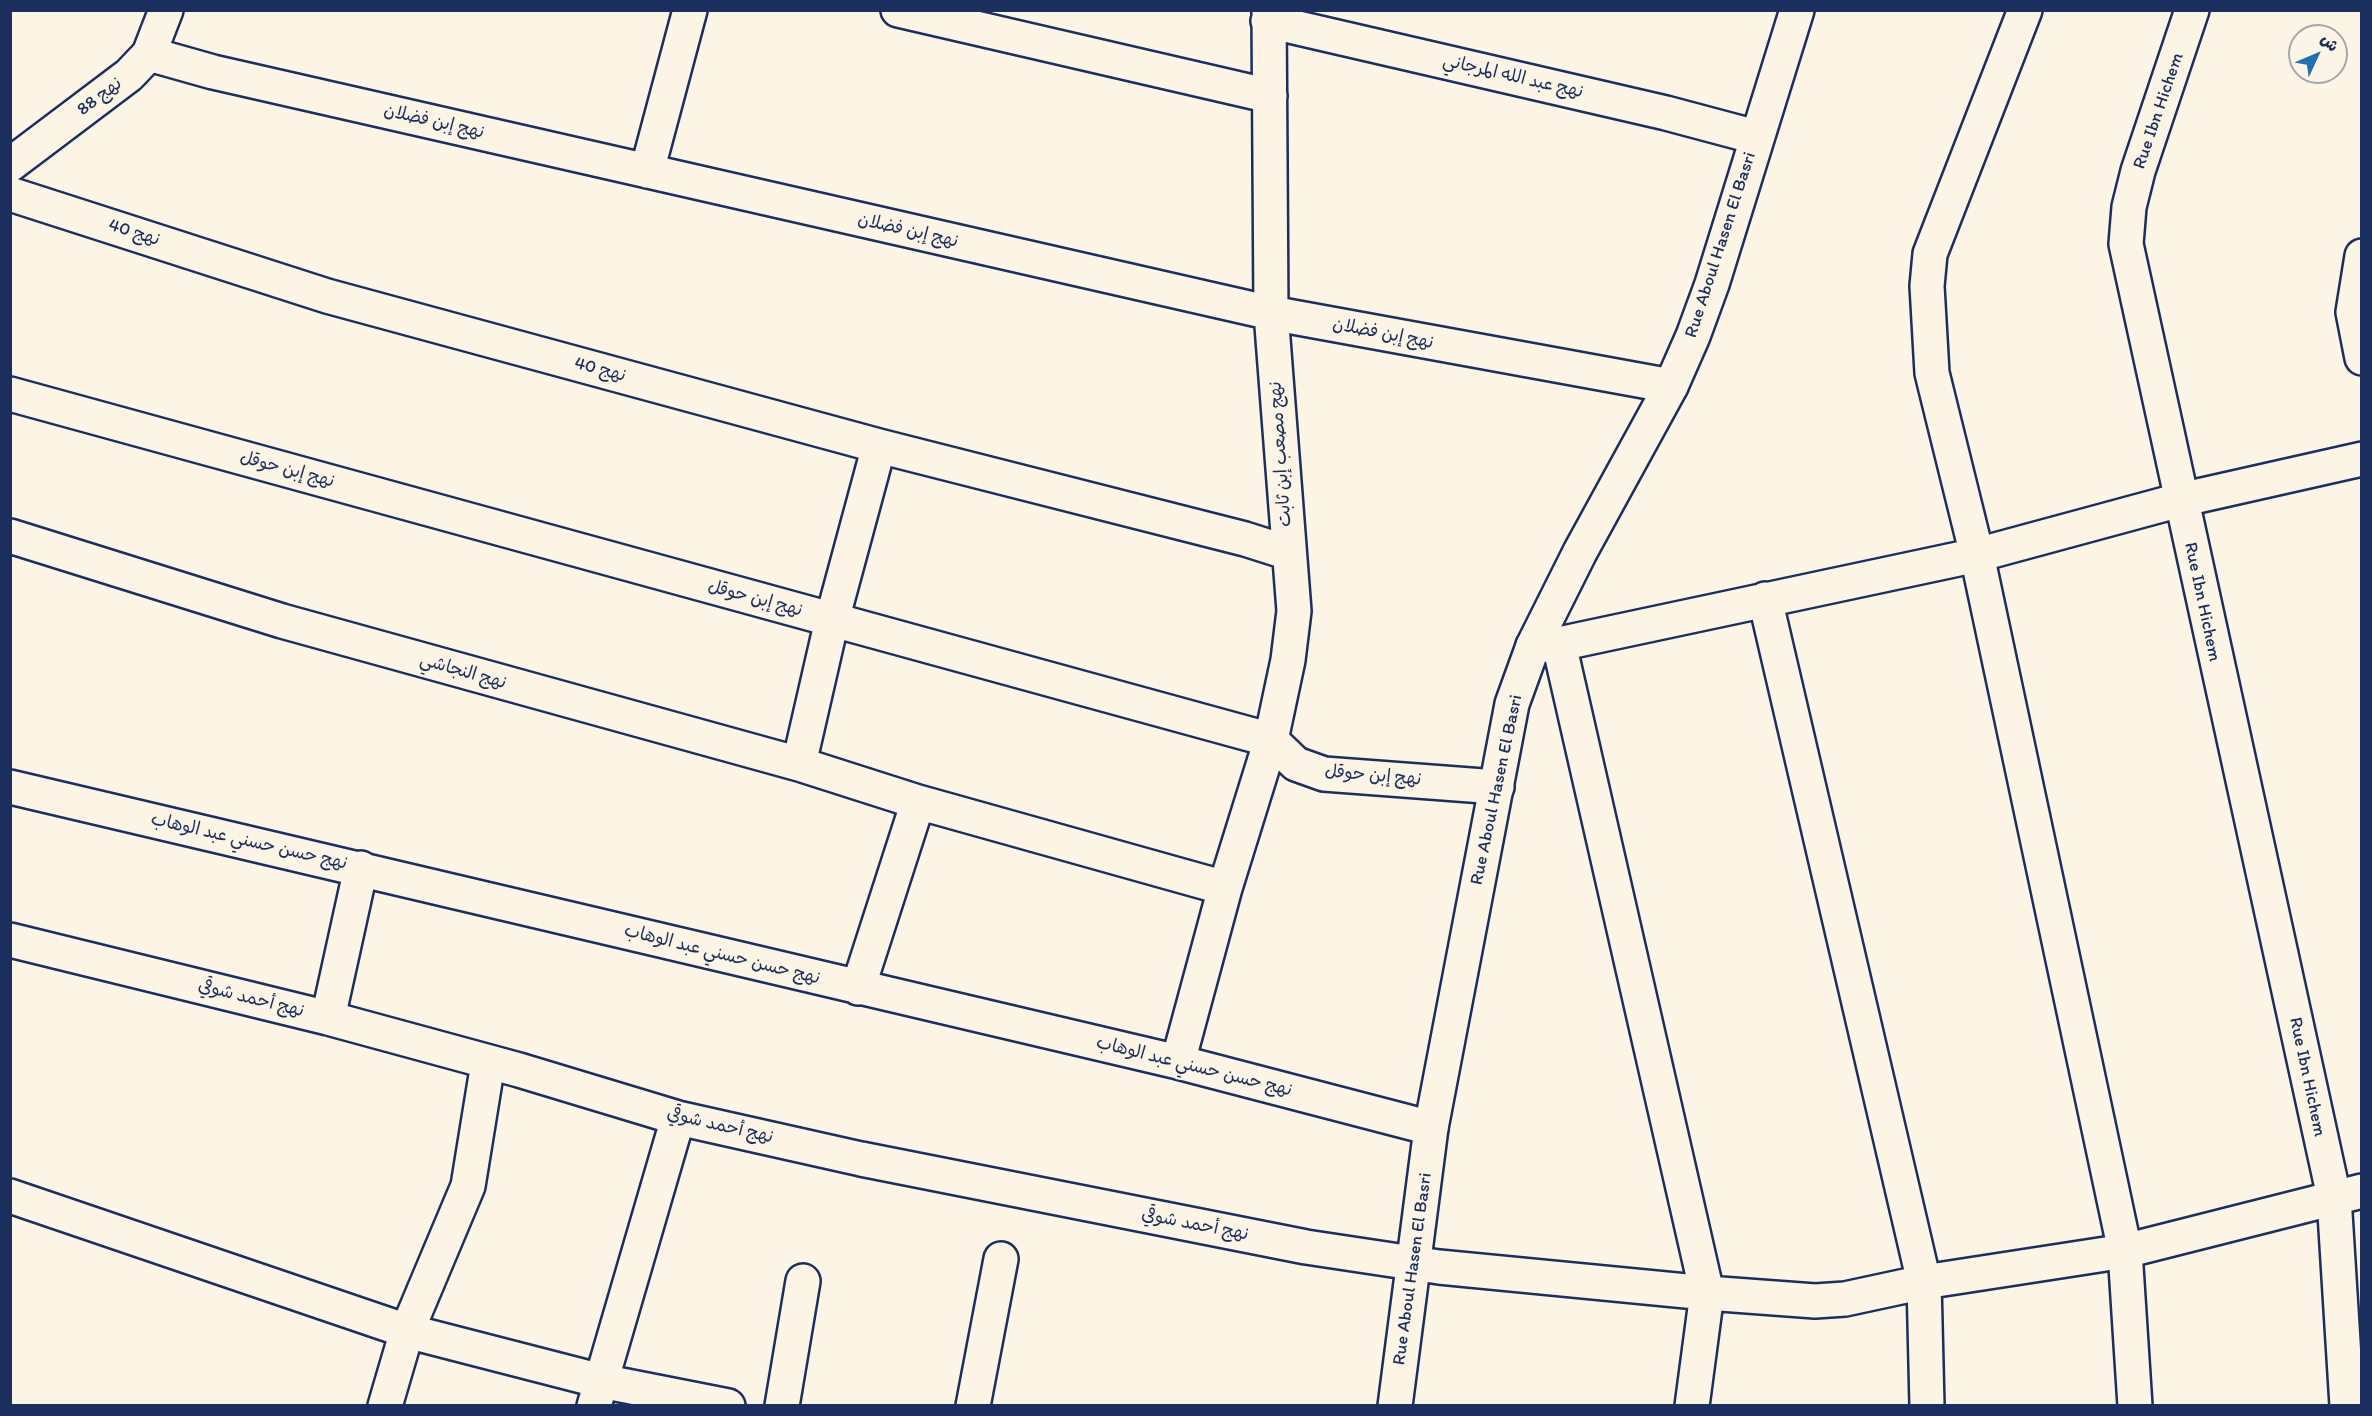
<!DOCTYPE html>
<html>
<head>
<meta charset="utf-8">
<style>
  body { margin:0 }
  #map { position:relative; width:2372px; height:1416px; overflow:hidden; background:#fcf5e5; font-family:Itim,"Playpen Sans Arabic",sans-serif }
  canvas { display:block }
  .frame { position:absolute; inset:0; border:12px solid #1b2f5e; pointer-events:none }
  .north { position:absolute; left:2288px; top:24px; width:60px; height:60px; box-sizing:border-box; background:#fcf5e5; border:2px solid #a2a6af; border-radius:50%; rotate:46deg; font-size:16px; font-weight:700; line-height:24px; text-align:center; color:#1b2f5e }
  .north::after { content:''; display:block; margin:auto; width:21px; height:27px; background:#1f6fb2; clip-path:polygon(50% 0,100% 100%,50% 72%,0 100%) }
</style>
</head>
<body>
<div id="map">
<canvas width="2372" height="1416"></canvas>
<div class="frame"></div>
<div class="north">ش</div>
</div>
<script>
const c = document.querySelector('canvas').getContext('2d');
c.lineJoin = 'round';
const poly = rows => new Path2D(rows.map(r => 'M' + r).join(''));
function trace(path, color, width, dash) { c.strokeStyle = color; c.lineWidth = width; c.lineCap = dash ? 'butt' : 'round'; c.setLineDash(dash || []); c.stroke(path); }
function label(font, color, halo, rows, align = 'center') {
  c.font = font + ' Itim,"Playpen Sans Arabic",sans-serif'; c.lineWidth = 4.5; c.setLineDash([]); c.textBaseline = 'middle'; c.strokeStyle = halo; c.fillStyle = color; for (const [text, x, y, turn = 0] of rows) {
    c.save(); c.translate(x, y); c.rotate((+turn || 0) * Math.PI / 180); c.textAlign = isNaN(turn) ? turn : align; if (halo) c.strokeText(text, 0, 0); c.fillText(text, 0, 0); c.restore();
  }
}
const minor = poly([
  [898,10,1270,96],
  [2025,10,1930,254,1927,286,1932,373,1977,555,2125,1251,2135,1406],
  [2192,10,2138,171,2129,207,2126,244,2334,1197,2347,1406],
  [1268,21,1666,113,1756,137],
  [149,54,213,72,1271,313,1671,386],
  [11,164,129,75,149,54,166,10],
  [647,171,690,10],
  [10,194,327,296,879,446,1245,539,1289,553],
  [2362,256,2353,312,2362,358],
  [10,394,1271,740,1296,764,1324,774,1497,787],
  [10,536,282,621,799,764,918,802],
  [1765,599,1924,1282,1927,1406],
  [1559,644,1707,1293,1692,1406],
  [1533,646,1559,644,1977,555,2180,500,2362,459],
  [799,764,832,620,879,446],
  [10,787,1178,1062,1431,1128],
  [1225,888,1271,740,1288,660,1294,611,1271,313,1269,10],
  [10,940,328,1018,519,1070,678,1118,861,1159,1306,1247,1439,1267,1707,1293,1815,1301,1845,1299,1924,1282,2125,1251,2362,1191],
  [858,988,918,802,1225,888,1178,1062],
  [328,1018,361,868],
  [10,1196,407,1331,601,1381,728,1406],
  [385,1406,407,1331,468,1186,488,1063],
  [594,1406,678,1118],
  [782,1406,803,1281],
  [973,1406,1001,1259]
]);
const tertiary = poly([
  [1395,1406,1431,1128,1512,704,1533,646,1580,552,1671,386,1693,336,1712,284,1797,10]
]);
const streetNames = [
  ["نهج عبد الله المرجاني",1513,77,13],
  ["نهج 88",100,97,-37],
  ["Rue Ibn Hichem",2159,111,-71],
  ["نهج إبن فضلان",434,122,13],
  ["نهج إبن فضلان",908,231,13],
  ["نهج 40",134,233,18],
  ["Rue Aboul Hasen El Basri",1721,245,-72],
  ["نهج إبن فضلان",1383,334,11],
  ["نهج 40",600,370,15],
  ["نهج مصعب إبن ثابت",1281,454,-94],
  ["نهج إبن حوقل",287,470,15],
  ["نهج إبن حوقل",755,599,15],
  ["Rue Ibn Hichem",2202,602,78],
  ["نهج النجاشي",463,672,16],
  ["نهج إبن حوقل",1373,776,5],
  ["Rue Aboul Hasen El Basri",1497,790,-78],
  ["نهج حسن حسني عبد الوهاب",249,842,13],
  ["نهج حسن حسني عبد الوهاب",722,955,14],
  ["نهج أحمد شوقي",251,999,14],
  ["نهج حسن حسني عبد الوهاب",1194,1067,14],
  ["Rue Ibn Hichem",2307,1077,78],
  ["نهج أحمد شوقي",720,1126,13],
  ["نهج أحمد شوقي",1195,1225,11],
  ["Rue Aboul Hasen El Basri",1413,1269,-82]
];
trace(minor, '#1b2f5e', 38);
trace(tertiary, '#1b2f5e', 38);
trace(minor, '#fcf5e5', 33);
trace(tertiary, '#fcf5e5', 33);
label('18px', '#1b2f5e', '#fcf5e5', streetNames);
</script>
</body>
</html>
